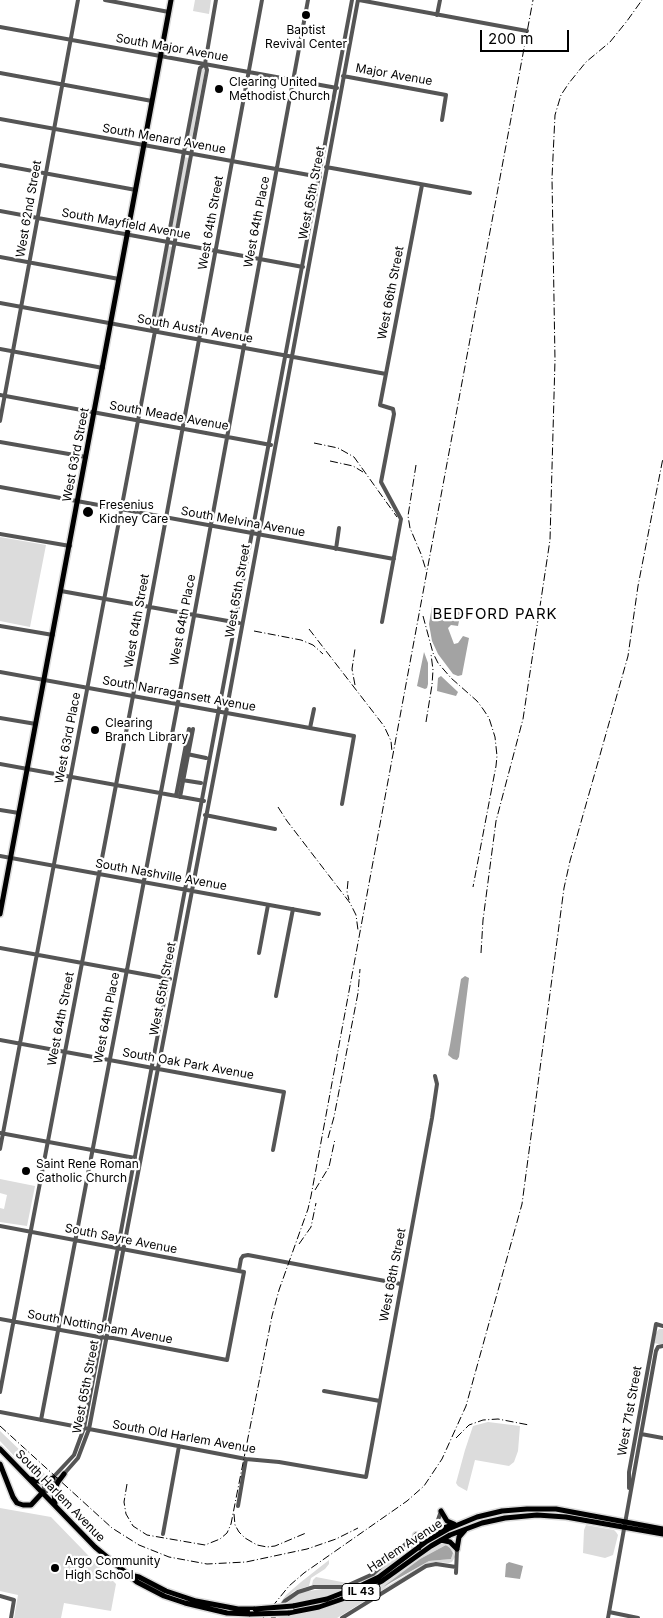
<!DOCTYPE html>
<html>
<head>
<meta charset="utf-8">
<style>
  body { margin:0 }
  #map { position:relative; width:663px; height:1618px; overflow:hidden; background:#fff; font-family:Inter,sans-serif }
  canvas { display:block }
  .scale { position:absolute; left:480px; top:30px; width:89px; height:22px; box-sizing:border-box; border:2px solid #000; border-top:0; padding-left:6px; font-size:15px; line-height:18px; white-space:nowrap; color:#000; -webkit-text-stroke:4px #fff; paint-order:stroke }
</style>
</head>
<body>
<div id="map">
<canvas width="663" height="1618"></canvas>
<div class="scale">200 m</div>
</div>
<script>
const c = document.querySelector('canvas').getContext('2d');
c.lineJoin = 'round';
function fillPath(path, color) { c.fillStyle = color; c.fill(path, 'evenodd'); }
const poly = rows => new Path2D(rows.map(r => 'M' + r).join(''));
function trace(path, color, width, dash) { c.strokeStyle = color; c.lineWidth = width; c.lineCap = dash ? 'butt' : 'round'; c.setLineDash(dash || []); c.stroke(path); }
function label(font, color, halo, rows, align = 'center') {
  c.font = font + ' Inter,sans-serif'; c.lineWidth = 4.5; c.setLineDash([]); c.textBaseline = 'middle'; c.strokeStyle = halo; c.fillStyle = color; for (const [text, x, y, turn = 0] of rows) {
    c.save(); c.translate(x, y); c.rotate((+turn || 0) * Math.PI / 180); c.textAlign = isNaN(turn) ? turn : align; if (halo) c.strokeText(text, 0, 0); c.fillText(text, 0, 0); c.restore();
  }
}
const green = poly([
  [195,0,211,0,209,14,193,11],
  [201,68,205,69,190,149,186,148],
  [184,157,189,158,174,238,170,238],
  [168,246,172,247,157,327,153,327],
  [0,537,46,545,30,627,0,621],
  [0,1179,35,1186,27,1226,0,1222,0,1208,4,1209,7,1195,0,1193],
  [659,1329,663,1329,663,1345,654,1343,656,1333],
  [488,1422,520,1426,518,1451,514,1462,509,1466,475,1460,467,1491,458,1486,456,1483,465,1450,473,1426],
  [0,1431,48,1477,45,1480,37,1479,32,1475,0,1441],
  [0,1508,51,1517,116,1584,111,1611,64,1603,61,1618,14,1618,18,1595,0,1591],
  [484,1518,449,1533,379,1580,357,1592,328,1603,289,1611,291,1609,331,1600,361,1588,438,1537,455,1528],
  [586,1525,614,1530,616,1532,618,1535,613,1555,605,1558,583,1553,584,1530],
  [413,1542,416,1543,415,1546,380,1572,379,1571,398,1554],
  [442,1543,449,1545,452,1548,455,1557,452,1562,449,1563,434,1562,422,1566,337,1618,276,1618,319,1610,337,1605],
  [446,1545,450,1548,453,1553,451,1559,429,1561,384,1588,420,1559],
  [329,1560,329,1564,325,1569,311,1578,309,1586,294,1591,278,1606,286,1595,301,1582],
  [316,1577,347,1583,347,1584,342,1585,312,1585,313,1580],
  [322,1589,347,1589,320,1598,285,1605,294,1596,302,1592]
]);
const water = poly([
  [432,606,461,611,458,626,451,625,448,628,454,644,458,643,463,636,469,638,462,675,458,676,453,674,438,654,432,641,429,624],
  [424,652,428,663,428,684,427,688,425,689,417,686],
  [441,676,458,692,456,696,437,691,438,678],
  [465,976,469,978,459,1057,457,1060,453,1059,448,1055,450,1045,461,979],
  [446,1545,450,1548,453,1553,451,1559,429,1561,383,1587,420,1559],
  [509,1562,523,1566,520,1579,505,1577,506,1564]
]);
const minor = poly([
  [105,0,169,12],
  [359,0,527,31],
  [437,15,440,0],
  [0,27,337,88],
  [0,73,152,101],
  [343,76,446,95,442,120],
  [0,119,320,177],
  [0,165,136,190],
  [326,167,470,193],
  [0,211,303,267],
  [0,257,119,279],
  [0,303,386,374],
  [155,331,152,327,183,157,200,68,205,64],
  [0,349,103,368],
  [0,395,271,445],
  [0,421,78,0],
  [0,442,86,457],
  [0,487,394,559],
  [0,534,70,546],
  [336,549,339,528],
  [61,591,239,623],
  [382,622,401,519,381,482,394,414,393,409,380,405,422,185],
  [0,626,53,635],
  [0,672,354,736,342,804],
  [0,718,36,724],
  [310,728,314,709],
  [187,754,206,758],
  [0,764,204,801],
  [182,780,201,783],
  [176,796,189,729],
  [180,797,193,729],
  [0,810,19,813],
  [205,815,275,829],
  [0,856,319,914],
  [0,948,170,979],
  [259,953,268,905],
  [276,996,293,909],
  [0,1040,284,1092,273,1150],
  [0,1133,135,1158],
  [0,1149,155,331,158,328,162,310,207,70,205,64,216,0],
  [0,1226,244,1272,227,1360,113,1338,99,1337,0,1319],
  [239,1270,241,1259,243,1256,248,1255,401,1284],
  [324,1391,380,1401],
  [0,1392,133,696,262,0],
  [0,1412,246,1459,279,1462,366,1477,432,1118,437,1084,435,1076],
  [41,1420,177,708,308,0],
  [641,1434,663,1438],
  [63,1475,78,1458,89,1429,226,713,358,0],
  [629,1488,629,1472,656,1324,663,1326],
  [43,1492,47,1491,58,1479],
  [43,1492,44,1487,74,1455,84,1428,352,0],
  [238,1506,246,1459],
  [163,1534,179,1446],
  [456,1573,457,1549],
  [0,1596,14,1600,11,1618],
  [609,1612,638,1618],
  [273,1618,285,1601,298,1592,314,1587,344,1587,373,1574,410,1540,437,1523,441,1511],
  [342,1618,426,1566,436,1564,456,1567],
  [608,1618,656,1351,658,1347,663,1346]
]);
const major = poly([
  [0,914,171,0],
  [0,1449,95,1547,137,1582,164,1596,185,1603,227,1613,250,1614],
  [0,1464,13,1497,17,1503,23,1505,31,1505,43,1492],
  [30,1479,43,1482,53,1478],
  [55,1504,54,1491,58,1482,64,1474],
  [441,1511,447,1521,454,1524],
  [441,1540,450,1542,457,1549],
  [419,1548,420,1541,416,1535,425,1534,449,1526],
  [457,1549,459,1537,465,1530],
  [130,1575,139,1577,166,1591,196,1601,238,1609,255,1609],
  [293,1606,327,1599,360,1586,379,1577,427,1541,448,1529,477,1517,502,1511,527,1509,556,1509,663,1529],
  [288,1613,319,1607,351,1596,382,1581,431,1546,450,1535,482,1523,505,1518,537,1515,566,1517,663,1534]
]);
const rail = poly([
  [314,443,338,448,354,457,397,517],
  [330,461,353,466,363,472],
  [416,465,408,516,410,528,421,554,426,570],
  [423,616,433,653,438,663,451,678,477,701,483,709,489,718,495,737,497,756,496,766,473,887],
  [309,629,384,726,391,741,392,752],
  [254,631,301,640,313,645,323,654],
  [355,685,352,669,355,649],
  [426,722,432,685,433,670,431,654],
  [278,807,287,821,350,903,356,915,358,930],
  [348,881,347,892,349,900],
  [481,953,483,920,496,821,523,719,550,540,555,360,552,178,555,115,561,95,569,83,586,62,610,42,627,21,642,0],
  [328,1138,334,1117,358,993,360,969],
  [315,1190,329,1167,335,1139],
  [299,1244,311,1227,316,1203],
  [0,1426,112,1528,139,1545,169,1557,207,1564,246,1562,307,1549,336,1539,358,1528],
  [456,1438,469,1425,483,1420,498,1419,529,1425],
  [127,1484,124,1502,126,1514,133,1526,147,1535,205,1545,220,1539,227,1533,231,1524,272,1316,279,1290,308,1209,311,1196,533,0],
  [234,1514,235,1525,239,1532,245,1538,257,1545,267,1547,275,1546,306,1533],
  [263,1618,289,1586,304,1573,407,1501,424,1486,442,1459,466,1406,522,1204,564,888,570,861,628,656,638,586,663,458]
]);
const majorBridge = poly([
  [255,1609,293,1606],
  [250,1614,288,1613]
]);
const markers = [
  [306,15,5,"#000"],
  [219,89,5,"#000"],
  [88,512,6,"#000"],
  [95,730,5,"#000"],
  [26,1171,5,"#000"],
  [55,1568,5,"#000"]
];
const shields = [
  [361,1592,38]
];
const shieldNames = [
  ["IL 43",361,1592]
];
const poiNames = [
  ["Baptist",306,30,"center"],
  ["Revival Center",306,44,"center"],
  ["Clearing United",229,82],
  ["Methodist Church",229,96],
  ["Fresenius",99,505],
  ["Kidney Care",99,519],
  ["Clearing",105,723],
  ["Branch Library",105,737],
  ["Saint Rene Roman",36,1164],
  ["Catholic Church",36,1178],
  ["Argo Community",65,1561],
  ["High School",65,1575]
];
const streetNames = [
  ["South Major Avenue",172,48,10],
  ["Major Avenue",394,75,10],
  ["South Menard Avenue",164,139,10],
  ["West 65th Street",312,193,-79],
  ["West 62nd Street",29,209,-80],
  ["West 64th Place",257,222,-79],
  ["West 64th Street",211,223,-80],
  ["South Mayfield Avenue",126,224,10],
  ["West 66th Street",391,293,-79],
  ["South Austin Avenue",195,329,10],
  ["South Meade Avenue",169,416,10],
  ["West 63rd Street",76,455,-79],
  ["South Melvina Avenue",243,522,10],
  ["West 65th Street",238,591,-80],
  ["West 64th Place",183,620,-79],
  ["West 64th Street",137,621,-80],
  ["South Narragansett Avenue",179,694,10],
  ["West 63rd Place",68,738,-79],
  ["South Nashville Avenue",161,875,10],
  ["West 65th Street",163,989,-79],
  ["West 64th Place",107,1018,-79],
  ["West 64th Street",61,1019,-79],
  ["South Oak Park Avenue",188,1064,10],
  ["South Sayre Avenue",121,1239,11],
  ["West 68th Street",393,1275,-79],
  ["South Nottingham Avenue",100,1327,10],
  ["West 65th Street",86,1387,-79],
  ["West 71st Street",630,1411,-80],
  ["South Old Harlem Avenue",184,1437,10],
  ["South Harlem Avenue",60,1496,46],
  ["Harlem Avenue",405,1546,-33]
];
const quarterNames = [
  ["BEDFORD PARK",495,614]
];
fillPath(green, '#dcdcdc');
fillPath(water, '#a3a3a3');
trace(major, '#dbdbdb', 8);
trace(minor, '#555', 4);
trace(major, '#000', 5);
trace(rail, '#000', 1, [8, 2.5, 1, 2.5]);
trace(majorBridge, '#dbdbdb', 8, []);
trace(majorBridge, '#000', 5);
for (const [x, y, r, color] of markers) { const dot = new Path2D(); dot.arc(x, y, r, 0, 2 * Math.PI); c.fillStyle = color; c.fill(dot); trace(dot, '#fff', 2); }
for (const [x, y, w] of shields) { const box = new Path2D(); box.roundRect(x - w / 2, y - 8.5, w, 17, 4); c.fillStyle = '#fff'; c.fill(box); trace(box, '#000', 1); }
label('bold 11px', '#000', null, shieldNames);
label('12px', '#000', '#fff', poiNames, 'left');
label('12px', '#000', '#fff', streetNames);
c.letterSpacing = '1px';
label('15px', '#000', '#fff', quarterNames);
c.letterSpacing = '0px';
</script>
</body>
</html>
